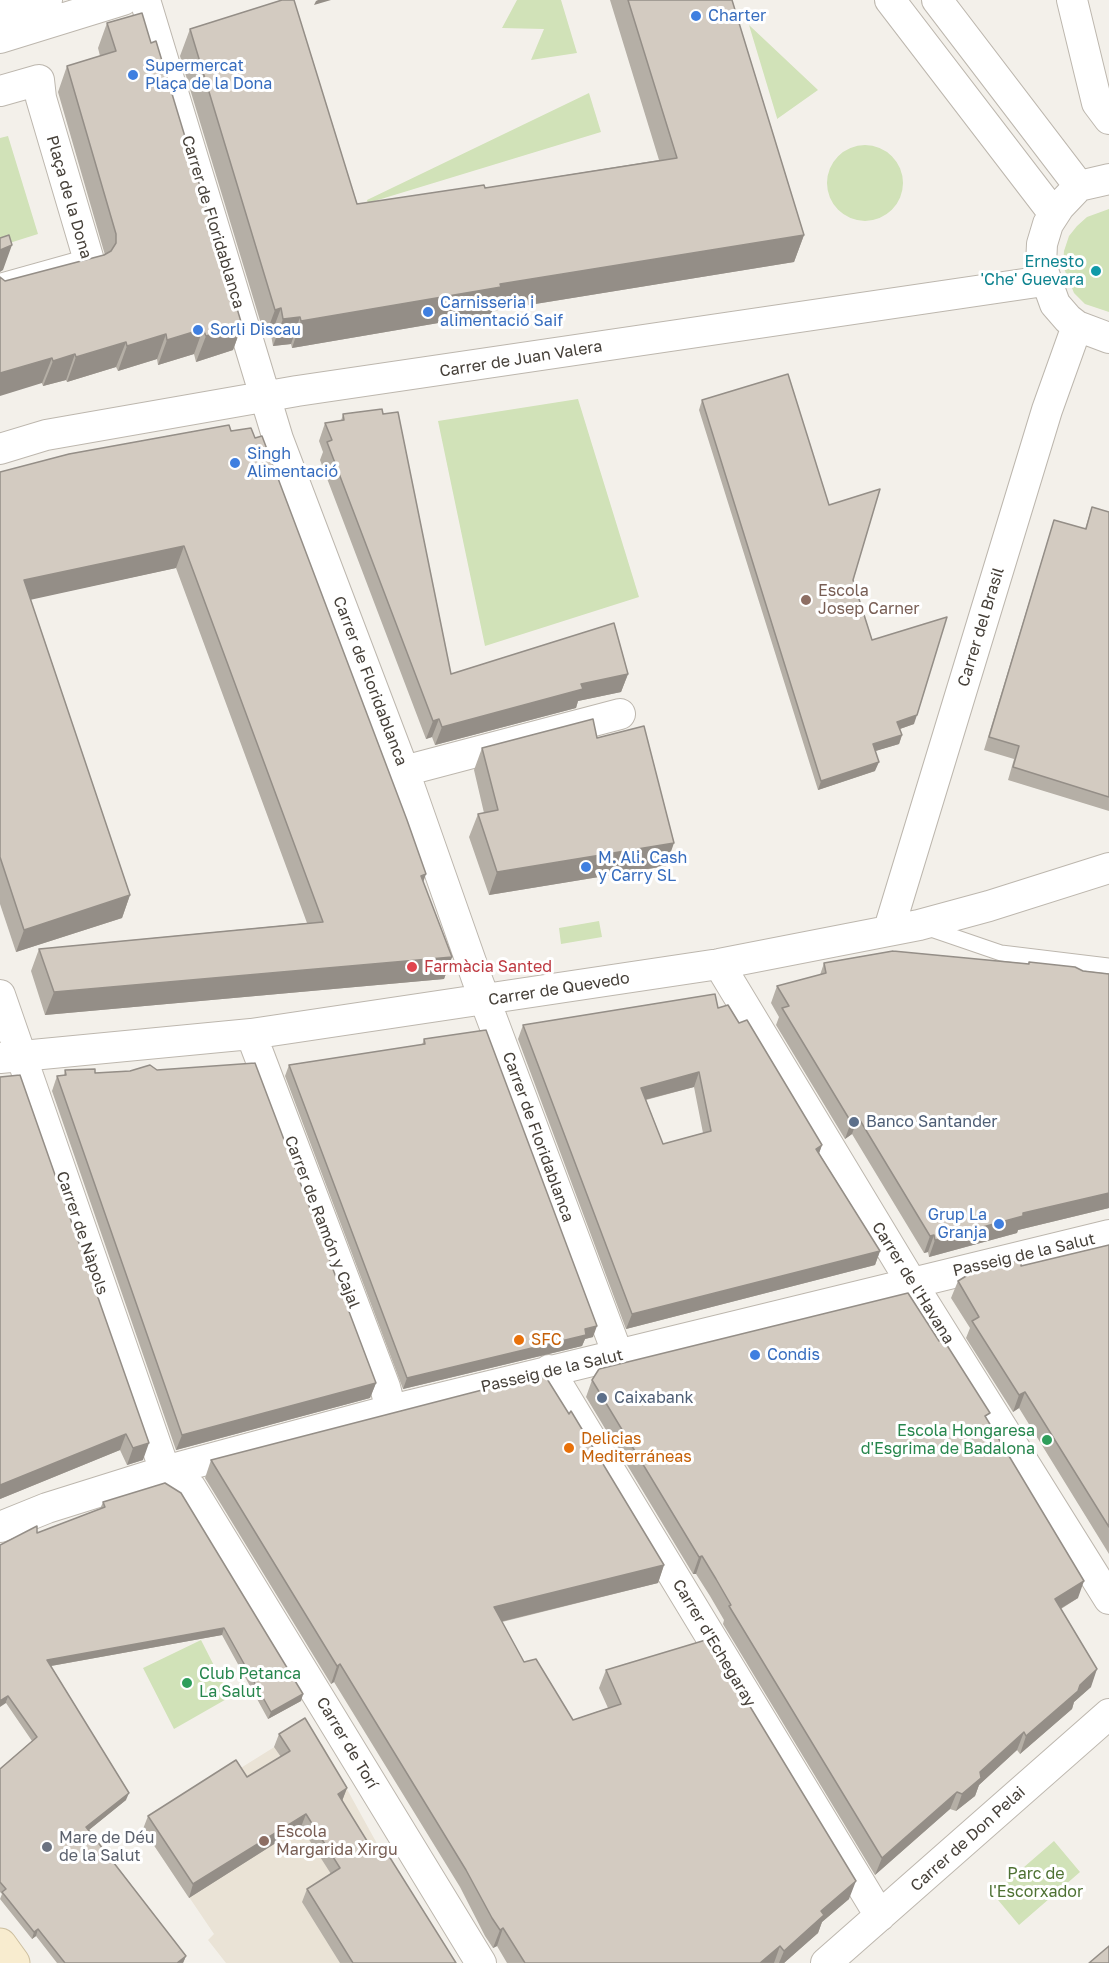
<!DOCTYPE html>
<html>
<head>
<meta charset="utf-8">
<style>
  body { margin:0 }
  canvas { display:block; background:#f3f0ea }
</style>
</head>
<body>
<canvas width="1109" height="1963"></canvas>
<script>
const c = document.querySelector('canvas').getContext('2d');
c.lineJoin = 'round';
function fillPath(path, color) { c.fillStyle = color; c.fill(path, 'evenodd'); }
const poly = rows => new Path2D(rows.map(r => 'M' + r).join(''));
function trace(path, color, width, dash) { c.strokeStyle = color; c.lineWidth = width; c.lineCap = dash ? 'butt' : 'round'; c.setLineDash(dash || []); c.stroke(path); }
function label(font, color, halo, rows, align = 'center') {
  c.font = font + ' "Golos Text",sans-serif'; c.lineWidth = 6; c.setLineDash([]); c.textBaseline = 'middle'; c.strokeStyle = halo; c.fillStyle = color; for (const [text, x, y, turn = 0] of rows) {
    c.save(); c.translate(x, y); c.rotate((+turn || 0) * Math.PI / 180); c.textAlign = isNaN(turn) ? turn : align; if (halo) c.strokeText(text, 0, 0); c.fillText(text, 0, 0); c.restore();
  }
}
const education = poly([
  [300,1731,311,1751,322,1744,443,1963,226,1963,208,1940,214,1934,143,1829]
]);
const green = poly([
  [517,0,561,0,577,53,531,60,544,29,502,28],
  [749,25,818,90,777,119,777,118],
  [589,93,601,132,368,203,367,200],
  [8,136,38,234,0,246,0,138],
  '827 183a38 38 0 1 1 76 0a38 38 0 1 1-76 0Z',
  [1109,209,1109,312,1085,304,1074,293,1063,266,1064,251,1069,236,1077,226,1087,217],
  [578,399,639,597,485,646,438,421],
  [599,921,602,937,561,944,559,928],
  [201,1640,230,1697,174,1729,143,1668],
  [1054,1841,1080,1872,1019,1925,993,1894]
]);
const lane = poly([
  [925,927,1001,953,1109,966]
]);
const street = poly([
  [145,0,278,439,404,771,477,979,618,1355],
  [890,0,1054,214],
  [937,0,1079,186],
  [1072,0,1097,103,1109,119],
  [0,15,47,0],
  [0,38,123,0],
  [0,91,39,80,41,98,90,264,0,289],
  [1109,179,1079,186,1059,207,1048,224,1042,244,1041,265,1055,304,1068,319,1077,326,1109,338],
  [0,449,46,435,297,391,1044,281],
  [404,771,620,714],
  [889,929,1047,410,1077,326],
  [719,964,911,1282,1109,1599],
  [0,995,165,1471,191,1488,481,1963],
  [251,1034,385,1387,391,1410],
  [0,1058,251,1034,719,964,919,925,989,906,1109,868],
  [549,1370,880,1916],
  [0,1527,47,1508,165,1471,391,1410,1109,1235],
  [826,1963,1109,1714]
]);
const secondary = poly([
  [0,1945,13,1963]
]);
const wall = poly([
  [610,0,732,0,804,235,794,262,492,311,491,314,292,348,291,344,273,346,271,335,265,337,180,56,190,29,357,204,485,188,659,160],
  [107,23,151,43,242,325,233,350,196,362,194,354,158,365,157,359,118,371,116,367,67,382,66,380,43,386,5,281,105,255,58,92,67,66,100,56,98,48],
  [702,400,853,580,872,640,914,724,900,729,902,735,899,744,875,751,875,771,818,790,699,410],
  [343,414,451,674,628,674,621,692,578,701,576,708,435,745,432,737,426,739,320,460,323,452,319,441,325,423,341,421],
  [231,431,423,882,452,957,444,979,45,1015,31,971,39,949,307,923,176,568,30,599,130,895,122,918,16,952,0,904,0,472],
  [1092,507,1109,512,1109,811,1008,780,1014,759,984,750,1054,520,1085,529],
  [597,738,666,866,489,895,469,837,478,814,484,813,474,770,482,748],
  [1029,962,1083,971,1109,974,1109,1208,1018,1230,1017,1233,929,1257,928,1252,924,1253,852,1134,845,1139,776,1025,779,1017,771,1003,777,986,820,975,824,963,1028,964],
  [718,1008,739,1023,822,1145,819,1153,880,1251,875,1265,626,1329,518,1039,523,1025],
  [694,1087,703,1133,663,1144,646,1100],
  [424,1039,593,1337,585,1339,582,1346,403,1389,285,1076,289,1065,422,1045],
  [65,1070,95,1073,130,1071,376,1383,370,1398,176,1450,52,1091,57,1076,64,1075],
  [0,1077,143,1460,127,1465,120,1450,0,1499],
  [1109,1245,1109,1554,1019,1408,1013,1412,966,1338,970,1328,951,1298,958,1281],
  [592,1380,987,1420,1078,1598,1061,1609,1091,1687,1074,1702,1072,1709,1020,1754,1017,1750,979,1785,975,1796,956,1811,950,1809,875,1875,723,1624,724,1620,710,1596,696,1574,693,1574,586,1397],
  [211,1460,664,1565,658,1583,502,1622,524,1662,573,1720,608,1708,599,1688,606,1670,849,1899,822,1922,818,1933,784,1963,507,1963,497,1946,493,1948,485,1936,460,1887,334,1682,331,1684,205,1478],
  [103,1502,303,1694,301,1701,268,1719,222,1635,51,1666,126,1800,89,1830,186,1956,183,1963,57,1963,36,1936,32,1939,0,1899,2,1894,0,1892,0,1769,32,1741,6,1703,37,1533,100,1509],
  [279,1734,347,1788,342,1801,372,1849,456,1963,340,1963,302,1902,307,1889,331,1874,301,1827,189,1898,143,1829,148,1816,247,1777,281,1757,274,1747]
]);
const shadedWall = poly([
  [318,0,331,0,314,5,316,1],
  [804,235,794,262,492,311,491,314,292,348,301,321,500,284],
  [12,245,3,270,0,272,0,250],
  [281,308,271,335,265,337,275,310],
  [300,317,291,344,273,346,283,319],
  [242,325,233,350,196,362,206,336],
  [203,329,194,354,158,365,167,340],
  [166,334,157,359,118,371,127,346],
  [126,342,116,367,67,382,76,357],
  [75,354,66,380,43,386,53,361],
  [52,358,42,383,0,396,0,373],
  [184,546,176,568,16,603,24,580],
  [628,674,621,692,578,701,576,708,435,745,442,727,581,684],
  [917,715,914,724,894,731,897,722],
  [439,719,432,737,426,739,433,721],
  [902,735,899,744,869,753,873,744],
  [879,762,875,771,818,790,821,781],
  [674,843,666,866,489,895,497,872],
  [426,874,418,897,421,876],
  [130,895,122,918,16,952,24,930],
  [452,957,444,979,45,1015,54,992],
  [699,1072,694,1087,636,1102,641,1088],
  [858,1117,852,1134,845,1139,851,1122],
  [822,1145,817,1159,816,1149],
  [1109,1193,1109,1208,1018,1230,1017,1233,929,1257,935,1240,1023,1213],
  [934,1235,928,1252,924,1253,930,1236],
  [880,1251,875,1265,626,1329,632,1314],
  [597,1326,593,1337,585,1339,582,1346,403,1389,407,1378],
  [376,1383,370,1398,176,1450,182,1435],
  [1025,1392,1019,1408,1013,1412,1019,1395],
  [126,1434,120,1450,0,1499,0,1485],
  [149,1443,143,1460,127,1465,133,1448],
  [702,1556,696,1574,693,1574,699,1557],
  [664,1565,658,1583,487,1625,494,1607],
  [1084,1581,1078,1598,1048,1616,1055,1599],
  [224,1628,222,1635,45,1667,47,1660],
  [340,1664,334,1682,331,1684,337,1666],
  [1097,1669,1091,1687,1074,1702,1072,1709,1020,1754,1026,1736],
  [303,1694,301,1701,268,1719,271,1712],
  [8,1696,6,1703,0,1707,0,1701],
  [1024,1732,1017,1750,979,1785,975,1796,956,1811,962,1794,980,1772],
  [347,1788,342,1801,338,1794],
  [957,1792,950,1809,875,1875,882,1858],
  [129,1793,126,1800,84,1834,86,1827],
  [306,1814,301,1827,189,1898,193,1884],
  [856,1881,849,1899,822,1922,818,1933,784,1963,779,1963,784,1951,821,1911],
  [503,1928,497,1946,493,1948,500,1930],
  [38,1929,36,1936,32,1939,34,1932],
  [780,1946,774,1963,760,1963],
  [186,1956,183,1963,177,1963]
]);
const building = poly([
  [282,0,294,0,357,204,484,185,485,188,677,158,628,0,732,0,804,235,500,284,501,287,301,321,300,317,283,319,281,308,275,310,190,29,282,0],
  [142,13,151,43,156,41,242,325,206,336,203,329,167,340,166,334,127,346,126,342,76,357,75,354,53,361,52,358,0,373,0,277,5,281,104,255,111,251,116,243,116,234,67,66,116,51,107,23,142,13],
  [9,235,12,245,0,250,0,238,9,235],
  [788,374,829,505,880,489,853,580,872,640,947,617,917,715,897,722,902,735,873,744,879,762,821,781,702,400,788,374],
  [382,409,383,414,398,412,451,674,614,623,628,674,581,684,583,689,442,727,439,719,433,721,327,442,332,440,325,423,344,420,343,414,382,409],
  [229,425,231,431,251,428,255,438,262,436,407,820,426,874,421,876,452,957,54,992,39,949,323,922,184,546,24,580,130,895,24,930,0,857,0,472,69,454,229,425],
  [1092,507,1109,512,1109,797,1013,767,1019,746,989,737,1054,520,1086,529,1092,507],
  [593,719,597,738,644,726,674,843,497,872,478,814,498,810,482,748,593,719],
  [893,951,1029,964,1029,962,1075,967,1083,971,1109,974,1109,1193,1023,1213,1023,1216,935,1240,934,1235,930,1236,858,1117,851,1122,782,1008,789,1006,777,986,826,973,824,963,893,951],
  [715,994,718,1008,728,1005,739,1023,747,1020,822,1145,816,1149,880,1251,632,1314,523,1025,715,994],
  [699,1072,711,1131,663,1144,641,1088,699,1072],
  [486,1030,597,1326,585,1329,586,1335,407,1378,289,1065,425,1044,424,1039,486,1030],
  [255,1063,376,1383,182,1435,57,1076,66,1075,65,1070,95,1069,95,1073,130,1071,150,1065,157,1070,255,1063],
  [20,1075,149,1443,133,1448,126,1434,0,1485,0,1077,20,1075],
  [1109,1245,1109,1527,1025,1392,1019,1395,972,1321,979,1317,958,1281,976,1270,1021,1260,1021,1266,1109,1245],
  [908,1293,939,1341,943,1339,990,1413,985,1416,1084,1581,1055,1599,1097,1669,1080,1685,1078,1691,1026,1736,1024,1732,980,1772,981,1778,962,1794,957,1792,882,1858,729,1606,731,1605,716,1579,702,1556,699,1557,592,1380,599,1369,908,1293],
  [544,1374,569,1414,571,1411,664,1565,494,1607,524,1662,536,1659,573,1720,621,1704,606,1670,709,1639,856,1881,821,1911,824,1915,784,1951,780,1946,760,1963,525,1963,503,1928,500,1930,492,1918,466,1870,340,1664,337,1666,211,1460,544,1374],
  [165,1483,181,1493,303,1694,271,1712,224,1628,47,1660,129,1793,86,1827,186,1956,177,1963,65,1963,38,1929,34,1932,2,1892,6,1889,0,1882,0,1769,37,1737,8,1696,0,1701,0,1545,37,1526,37,1533,105,1507,103,1502,165,1483],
  [305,1718,347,1788,338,1794,372,1849,382,1845,456,1963,353,1963,307,1889,340,1868,306,1814,193,1884,148,1816,236,1760,247,1777,290,1751,279,1734,305,1718],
  [1109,1946,1109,1963,1089,1963,1109,1946]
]);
const markers = [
  [696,16,6,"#3f7fe0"],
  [133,75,6,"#3f7fe0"],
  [1096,271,6,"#0f9aa8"],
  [428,312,6,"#3f7fe0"],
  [198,330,6,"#3f7fe0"],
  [235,463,6,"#3f7fe0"],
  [806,600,6,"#8d6e63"],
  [586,867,6,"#3f7fe0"],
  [412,967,6,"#e0444e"],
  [854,1122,6,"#5c6f8a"],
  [999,1224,6,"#3f7fe0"],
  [519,1340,6,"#e8710a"],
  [755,1355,6,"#3f7fe0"],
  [602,1398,6,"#5c6f8a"],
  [1047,1440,6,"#2e9e5b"],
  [569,1448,6,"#e8710a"],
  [187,1683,6,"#2e9e5b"],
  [264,1841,6,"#8d6e63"],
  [47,1847,6,"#6b7280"]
];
const shopNames = [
  ["Charter",708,16],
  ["Supermercat",145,66],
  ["Plaça de la Dona",145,84],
  ["Carnisseria i",440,303],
  ["alimentació Saif",440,321],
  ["Sorli Discau",210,330],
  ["Singh",247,454],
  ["Alimentació",247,472],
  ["M. Ali. Cash",598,858],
  ["y Carry SL",598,876],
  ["Grup La",987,1215,"right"],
  ["Granja",987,1233,"right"],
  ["Condis",767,1355]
];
const streetNames = [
  ["Plaça de la Dona",69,197,74],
  ["Carrer de Floridablanca",213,222,73],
  ["Carrer de Juan Valera",521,359,-9],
  ["Carrer del Brasil",981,627,-73],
  ["Carrer de Floridablanca",370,681,69],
  ["Carrer de Quevedo",559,989,-9],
  ["Carrer de Floridablanca",538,1137,70],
  ["Carrer de Ramón y Cajal",322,1222,69],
  ["Carrer de Nàpols",82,1233,71],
  ["Passeig de la Salut",1024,1255,-13],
  ["Carrer de l'Havana",913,1283,58],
  ["Passeig de la Salut",552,1371,-13],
  ["Carrer d'Echegaray",714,1643,59],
  ["Carrer de Torí",347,1743,59],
  ["Carrer de Don Pelai",968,1839,-42]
];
const cultureNames = [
  ["Ernesto",1084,262],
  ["'Che' Guevara",1084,280]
];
const educationNames = [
  ["Escola",818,591],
  ["Josep Carner",818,609],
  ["Escola",276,1832],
  ["Margarida Xirgu",276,1850]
];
const healthNames = [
  ["Farmàcia Santed",424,967]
];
const serviceNames = [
  ["Banco Santander",866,1122],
  ["Caixabank",614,1398]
];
const foodNames = [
  ["SFC",531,1340],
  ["Delicias",581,1439],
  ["Mediterráneas",581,1457]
];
const leisureNames = [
  ["Escola Hongaresa",1035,1431],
  ["d'Esgrima de Badalona",1035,1449],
  ["Club Petanca",199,1674,"left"],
  ["La Salut",199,1692,"left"]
];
const worshipNames = [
  ["Mare de Déu",59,1838],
  ["de la Salut",59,1856]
];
const parkNames = [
  ["Parc de",1036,1874],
  ["l'Escorxador",1036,1892]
];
fillPath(education, '#eae3d6');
fillPath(green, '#d1e2b8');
trace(lane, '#bdb7ae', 17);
trace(street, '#bdb7ae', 32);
trace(secondary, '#cdbf9f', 35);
trace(lane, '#fff', 15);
trace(street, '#fff', 30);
trace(secondary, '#f8eccf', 33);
fillPath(wall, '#b5afa6');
fillPath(shadedWall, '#948e87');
fillPath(building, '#d3cbc1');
trace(building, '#948e87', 1.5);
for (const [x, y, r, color] of markers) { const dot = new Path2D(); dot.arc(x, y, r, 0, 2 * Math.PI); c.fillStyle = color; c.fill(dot); trace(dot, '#fff', 2); }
label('16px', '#366cbe', '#fff', shopNames, 'left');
label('16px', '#464039', '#fff', streetNames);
label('16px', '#0d838f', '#fff', cultureNames, 'right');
label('16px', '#785e54', '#fff', educationNames, 'left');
label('16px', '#be3a42', '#fff', healthNames, 'left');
label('16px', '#4e5e75', '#fff', serviceNames, 'left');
label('16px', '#c56008', '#fff', foodNames, 'left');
label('16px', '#27864d', '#fff', leisureNames, 'right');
label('16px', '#5b616d', '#fff', worshipNames, 'left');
label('16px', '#4e7133', '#fff', parkNames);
</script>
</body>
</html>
